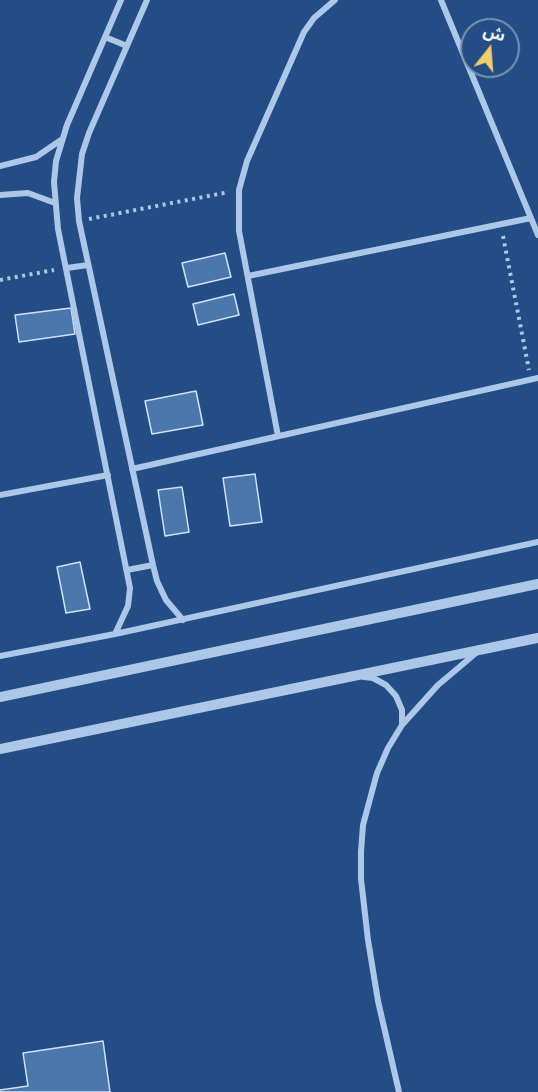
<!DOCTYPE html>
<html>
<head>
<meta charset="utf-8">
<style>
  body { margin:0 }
  #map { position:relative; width:538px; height:1092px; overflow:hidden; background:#234d84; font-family:Ubuntu,"Noto Sans Arabic",sans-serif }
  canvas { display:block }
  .north { position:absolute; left:460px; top:18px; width:60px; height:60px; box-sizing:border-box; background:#234d84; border:2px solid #7b94b5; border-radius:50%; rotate:17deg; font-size:16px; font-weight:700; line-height:24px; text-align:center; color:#fff }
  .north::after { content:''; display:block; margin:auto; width:21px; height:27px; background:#f3ce6f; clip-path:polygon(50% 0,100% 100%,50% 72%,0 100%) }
</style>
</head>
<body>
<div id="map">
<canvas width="538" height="1092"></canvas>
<div class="north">ش</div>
</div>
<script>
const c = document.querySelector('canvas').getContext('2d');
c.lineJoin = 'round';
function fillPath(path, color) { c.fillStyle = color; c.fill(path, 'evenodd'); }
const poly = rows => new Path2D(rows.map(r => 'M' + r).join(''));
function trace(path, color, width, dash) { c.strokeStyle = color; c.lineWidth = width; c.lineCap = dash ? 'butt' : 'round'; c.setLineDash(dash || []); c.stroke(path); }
const building = poly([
  [225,253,231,277,188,287,182,263,225,253],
  [234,294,239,315,198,325,193,304,234,294],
  [71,308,75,334,19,342,15,315,71,308],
  [196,391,203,425,152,434,145,401,196,391],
  [255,474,262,522,230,526,223,478,255,474],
  [182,487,189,532,165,536,158,490,182,487],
  [80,562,90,609,66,613,57,567,80,562],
  [103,1041,110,1092,0,1092,0,1090,28,1086,23,1053,103,1041]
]);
const path = poly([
  [89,219,229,192],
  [503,236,529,370],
  [0,280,54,270]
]);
const minor = poly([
  [147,0,89,133,82,154,77,198,79,221,153,565,157,581,166,600,183,620],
  [441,0,538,235],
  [105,37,127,46],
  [0,166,36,157,61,140],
  [0,195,28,193,55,203],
  [67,268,88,265],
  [248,276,531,218],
  [278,436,239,231,239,190,247,161,304,32,314,18,335,0],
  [132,469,538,378],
  [0,495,108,475],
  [127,570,153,565],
  [115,634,128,606,130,588,58,229,54,182,56,161,67,125,121,0],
  [0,656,115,634,538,542],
  [364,677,373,678,386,685,396,696,402,710,402,724],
  [399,1092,378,1001,368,940,361,879,361,852,363,825,377,773,388,748,402,725,438,685,476,653]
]);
const tertiary = poly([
  [0,697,538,584],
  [0,749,538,638]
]);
fillPath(building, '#4b77ac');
trace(building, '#d0e1f6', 1.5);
trace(path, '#acc7e8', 4, [3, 4.5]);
trace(minor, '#acc7e8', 6);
trace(tertiary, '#acc7e8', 10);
</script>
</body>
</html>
